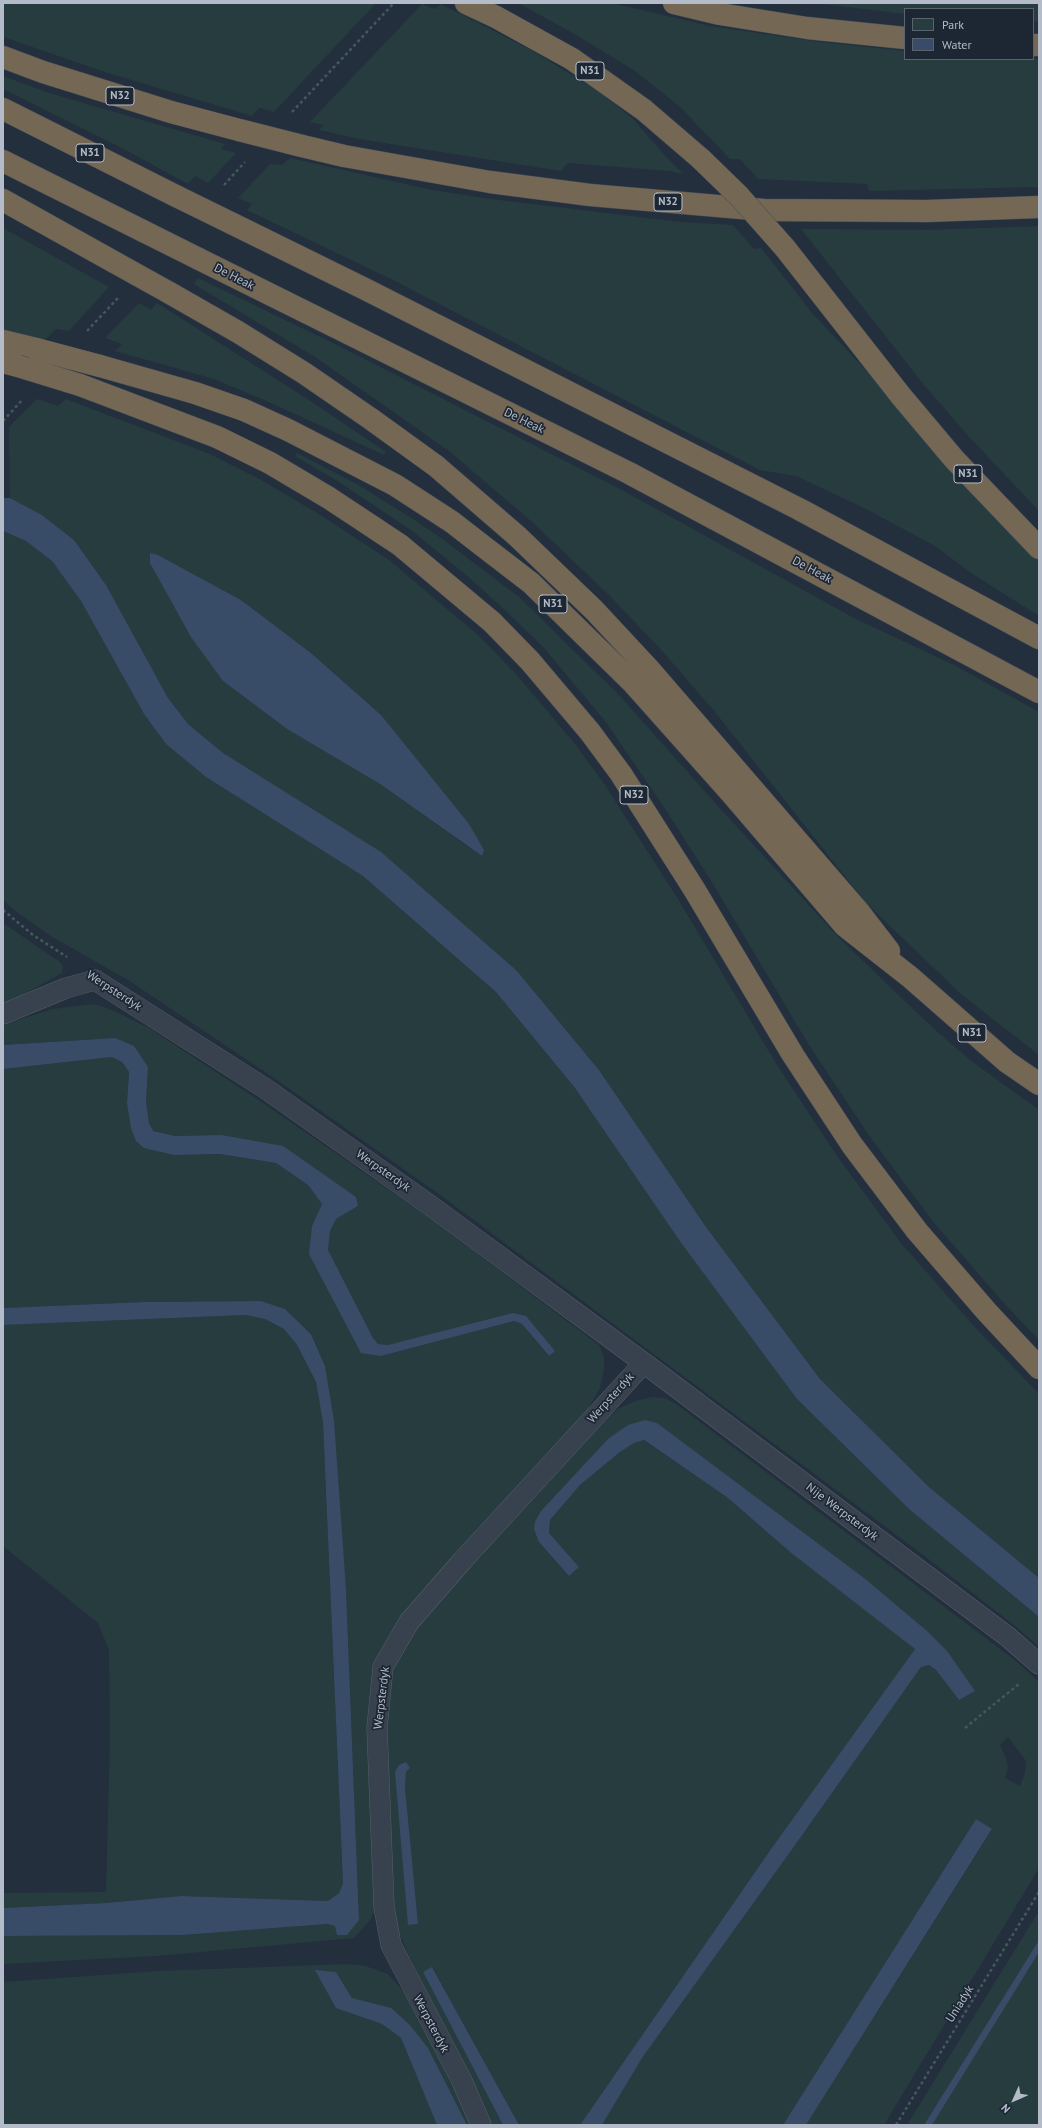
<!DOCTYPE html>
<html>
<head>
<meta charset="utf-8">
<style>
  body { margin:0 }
  #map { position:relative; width:1042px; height:2128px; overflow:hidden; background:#242f3e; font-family:"PT Sans",sans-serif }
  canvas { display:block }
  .frame { position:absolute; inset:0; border:4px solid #b4bcc9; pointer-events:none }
  .legend { position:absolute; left:904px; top:8px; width:130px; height:52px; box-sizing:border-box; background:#1d2633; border:1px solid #59626f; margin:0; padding:5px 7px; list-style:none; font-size:12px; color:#b4bcc9 }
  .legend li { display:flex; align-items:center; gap:8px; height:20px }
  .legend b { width:20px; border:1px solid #59626f }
  .north { position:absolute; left:994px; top:2080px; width:40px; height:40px; -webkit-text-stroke:3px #1d2633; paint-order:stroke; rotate:225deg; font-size:11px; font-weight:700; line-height:16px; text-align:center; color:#b4bcc9 }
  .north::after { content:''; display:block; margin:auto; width:14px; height:18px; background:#b4bcc9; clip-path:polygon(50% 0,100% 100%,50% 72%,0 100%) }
</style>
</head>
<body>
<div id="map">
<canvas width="1042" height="2128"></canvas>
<div class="frame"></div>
<ul class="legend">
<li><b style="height:11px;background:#263c3f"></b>Park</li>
<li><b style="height:11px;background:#394c67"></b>Water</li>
</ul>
<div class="north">N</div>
</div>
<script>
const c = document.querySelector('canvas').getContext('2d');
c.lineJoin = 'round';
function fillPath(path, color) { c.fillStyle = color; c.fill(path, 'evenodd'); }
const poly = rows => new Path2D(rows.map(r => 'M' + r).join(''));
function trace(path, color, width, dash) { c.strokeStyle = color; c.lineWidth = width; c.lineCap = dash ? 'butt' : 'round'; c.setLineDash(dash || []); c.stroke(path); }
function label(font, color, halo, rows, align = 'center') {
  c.font = font + ' "PT Sans",sans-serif'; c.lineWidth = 3.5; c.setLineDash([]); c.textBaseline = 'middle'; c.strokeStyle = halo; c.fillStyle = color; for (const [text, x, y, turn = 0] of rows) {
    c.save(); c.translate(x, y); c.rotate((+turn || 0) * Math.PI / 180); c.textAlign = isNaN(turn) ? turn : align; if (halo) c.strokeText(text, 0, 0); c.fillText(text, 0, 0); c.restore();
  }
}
const green = poly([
  [3,3,376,3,274,112,259,108,252,116,108,73,3,37],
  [518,3,612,3,710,26,820,42,905,51,905,59,1039,59,1039,187,869,191,867,184,758,179,740,159,730,159,679,106,635,71,578,36],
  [814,3,1039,3,1039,22,1033,21,1033,9,905,9,905,14],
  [441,4,533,51,599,92,632,118,668,159,683,174,669,171,568,163,561,171,359,139,319,130,324,125,310,122,422,4,435,9],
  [3,76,49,93,225,144,221,149,236,153,208,183,195,176,188,184,122,148,3,89],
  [290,158,432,190,491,199,681,222,733,225,754,249,761,248,813,314,877,382,931,449,982,505,1039,561,1039,616,971,573,935,546,866,509,796,476,760,470,393,280,247,210,252,204,238,198,270,164,282,165],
  [1039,226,1039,511,971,439,924,385,801,229,927,230],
  [3,228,109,287,69,331,56,329,44,341,3,331],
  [198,278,335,344,620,489,856,619,954,665,1039,712,1039,1055,961,994,866,903,715,712,664,653,609,595,531,521,449,451,315,357,194,284],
  [139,303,151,310,157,303,309,400,386,452,384,455,271,403,214,379,115,351,122,344,105,338],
  [37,399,58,406,66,399,210,454,261,480,319,514,389,560,479,636,516,674,575,744,605,785,678,899,777,1065,837,1156,901,1243,973,1325,1039,1394,1039,1578,929,1487,820,1379,706,1227,599,1070,517,971,223,753,188,724,168,698,106,585,74,540,42,515,10,498,9,427],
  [158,555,241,600,311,653,381,715,482,855,471,849,380,784,287,729,223,681],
  [297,453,357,484,413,519,441,538,519,597,619,695,717,805,838,937,932,1027,970,1060,1039,1110,1039,1340,1001,1300,931,1219,868,1134,809,1045,710,879,664,807,605,721,544,648,504,609,466,575,411,530,339,482,295,456],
  [3,531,26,541,52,561,81,601,144,714,166,744,206,777,363,876,496,992,575,1088,797,1399,909,1509,1039,1617,1039,1647,1014,1625,918,1551,439,1194,274,1078,128,980,49,935,14,910,3,900],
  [3,923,60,962,63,966,62,973,10,1002,3,1003],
  [94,1004,112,1010,149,1028,260,1101,427,1216,599,1345,604,1357,604,1369,600,1388,585,1414,409,1606,393,1630,368,1729,376,1909,370,1920,354,1938,156,1956,3,1964,3,1936,183,1935,327,1924,335,1926,347,1935,359,1919,346,1589,325,1366,311,1333,285,1309,261,1301,144,1302,3,1308,3,1069,112,1057,122,1062,129,1072,127,1103,174,1155,220,1154,276,1163,308,1185,322,1204,312,1226,381,1356,514,1321,522,1324,548,1356,554,1351,526,1316,388,1345,378,1344,373,1338,328,1250,330,1231,336,1219,358,1206,356,1197,221,1135,175,1136,153,1131,149,1123,146,1102,148,1067,115,1038,3,1045,3,1023,12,1022,53,1009],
  [246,1315,265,1319,284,1329,297,1345,316,1382,323,1423,343,1883,339,1893,328,1901,181,1896,106,1903,3,1908,3,1893,106,1892,110,1737,109,1650,98,1623,3,1546,3,1325],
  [653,1397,664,1398,676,1404,1016,1661,1039,1682,1039,1868,884,2125,806,2125,992,1830,976,1819,783,2125,602,2125,642,2058,793,1848,921,1667,929,1665,936,1670,959,1700,975,1691,657,1423,541,1511,539,1542,569,1576,579,1567,549,1533,550,1520,580,1485,620,1452,634,1443,643,1440,728,1498,790,1552,871,1612,915,1649,771,1849,580,2125,519,2125,433,1968,423,1972,503,2125,491,2125,405,1947,397,1927,392,1896,386,1754,388,1695,393,1668,421,1618,600,1424,618,1409,635,1401],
  [1008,1737,1026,1761,1025,1773,1020,1786,1005,1778,1008,1767,1005,1756,1000,1745],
  [399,1765,410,1768,406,1772,405,1787,418,1924,409,1925],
  [1039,1911,1039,1940,924,2125,907,2125],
  [1039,1952,1038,2125,932,2125,1001,2012],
  [346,1964,366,1966,388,1974,404,1992,455,2084,474,2125,467,2125,428,2048,366,2003,352,1998,336,1972,336,2007,382,2024,401,2038,437,2125,3,2125,3,1982,158,1971]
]);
const water = poly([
  [3,498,10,498,42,515,74,540,106,585,168,698,188,724,223,753,381,852,517,971,599,1070,706,1227,820,1379,929,1487,1039,1578,1039,1617,909,1509,797,1399,682,1244,575,1088,496,992,363,876,206,777,166,744,144,714,81,601,52,561,26,541,3,531],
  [150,553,158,555,241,600,311,653,381,715,469,824,484,850,482,856,380,784,287,729,223,681,191,637,150,563],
  [115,1038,134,1046,148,1067,146,1102,149,1123,153,1131,175,1136,221,1135,283,1146,356,1197,358,1206,336,1219,330,1231,328,1250,373,1338,378,1344,388,1345,513,1313,526,1316,555,1351,549,1356,522,1324,514,1321,381,1356,361,1353,309,1254,312,1226,322,1204,308,1185,276,1163,220,1154,174,1155,144,1148,136,1141,131,1128,127,1103,129,1072,122,1062,112,1057,3,1069,3,1045],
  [261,1301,285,1309,311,1334,325,1366,334,1421,346,1589,359,1920,347,1935,337,1935,335,1926,327,1924,183,1935,3,1936,3,1908,106,1903,181,1896,328,1901,339,1893,343,1883,323,1423,316,1382,297,1345,284,1329,265,1319,246,1315,3,1325,3,1308,144,1302],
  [645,1420,657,1423,864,1578,927,1631,947,1651,975,1691,959,1700,936,1670,929,1665,921,1667,793,1848,642,2058,602,2125,580,2125,771,1849,915,1649,790,1552,728,1498,644,1440,634,1443,620,1452,580,1485,550,1520,549,1533,579,1567,569,1576,539,1542,534,1529,535,1522,541,1511,608,1439,628,1425],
  [406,1762,410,1768,406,1772,405,1787,418,1924,408,1925,395,1772,399,1765],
  [976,1819,992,1829,806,2125,783,2125],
  [1039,1940,1039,1952,932,2125,924,2125],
  [432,1967,519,2125,503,2125,423,1972],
  [315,1970,336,1972,352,1998,391,2008,409,2024,428,2048,467,2125,437,2125,401,2038,382,2024,336,2008]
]);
const path = poly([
  [292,112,394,3],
  [224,185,245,162],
  [87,331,118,298],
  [3,421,23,399],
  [3,910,33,935,67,957],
  [965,1728,1019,1684],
  [896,2125,1039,1892]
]);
const lane = poly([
  [3,1014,66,988,95,980,266,1089,431,1206,644,1363,463,1560,409,1622,383,1667,377,1728,384,1907,391,1945,462,2081,481,2125],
  [644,1363,1008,1637,1039,1664]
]);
const highway = poly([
  [466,3,496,17,572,59,644,110,701,159],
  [674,3,720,14,807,28,905,38],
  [1033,45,1039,45],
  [3,57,43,72,171,112,239,130],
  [3,109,176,196],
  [302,146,344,156,490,182,590,195,764,210,927,211,1039,207],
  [3,161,143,231],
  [3,200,114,262],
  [233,224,365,289,799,509,1039,638],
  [785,248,901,396,954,459,1039,548],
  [199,259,629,473,1039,692],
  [168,292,238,332,304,373,371,419,436,466,517,536,594,610,648,668,859,912,889,951],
  [3,341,36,349],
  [3,362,18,366],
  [100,366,195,393,244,410,288,430,395,485,452,522,479,543,531,583,633,683,731,793,845,926,910,977,1007,1062,1039,1084],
  [80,385,217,437,270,463,329,498,400,545,492,622,530,661,590,732,621,774,694,889,793,1055,852,1145,917,1231,987,1312,1039,1368]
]);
const highwayBridge = poly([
  [239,130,302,146],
  [701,159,739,196,785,248],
  [176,196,233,224],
  [143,231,199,259],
  [114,262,168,292],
  [36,349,100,366],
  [18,366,80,385]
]);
const shields = [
  [590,71,28],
  [120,96,28],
  [90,153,28],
  [668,202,28],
  [968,474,28],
  [553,604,28],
  [634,795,28],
  [972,1033,28]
];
const shieldNames = [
  ["N31",590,71],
  ["N32",120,96],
  ["N31",90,153],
  ["N32",668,202],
  ["N31",968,474],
  ["N31",553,604],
  ["N32",634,795],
  ["N31",972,1033]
];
const streetNames = [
  ["De Heak",234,277,27],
  ["De Heak",524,421,26],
  ["De Heak",812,570,28],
  ["Werpsterdyk",114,991,33],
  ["Werpsterdyk",383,1171,35],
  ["Werpsterdyk",611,1398,-48],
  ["Nije Werpsterdyk",842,1512,37],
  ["Werpsterdyk",382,1698,-83],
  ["Uniadyk",960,2004,-58],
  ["Werpsterdyk",431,2024,62]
];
fillPath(green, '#263c3f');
fillPath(water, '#394c67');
trace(lane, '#565f6c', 21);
trace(highway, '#434c59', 23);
trace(path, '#44595c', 2.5, [3, 3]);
trace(lane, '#38414e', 20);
trace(highway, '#746855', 22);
trace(highwayBridge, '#434c59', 23, []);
trace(highwayBridge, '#746855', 22);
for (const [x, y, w] of shields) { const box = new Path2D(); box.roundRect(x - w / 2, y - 9, w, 18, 3); c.fillStyle = '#1d2633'; c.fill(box); trace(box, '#b4bcc9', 1); }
label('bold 11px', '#b4bcc9', null, shieldNames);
label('12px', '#b4bcc9', '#1d2633', streetNames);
</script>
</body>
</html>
